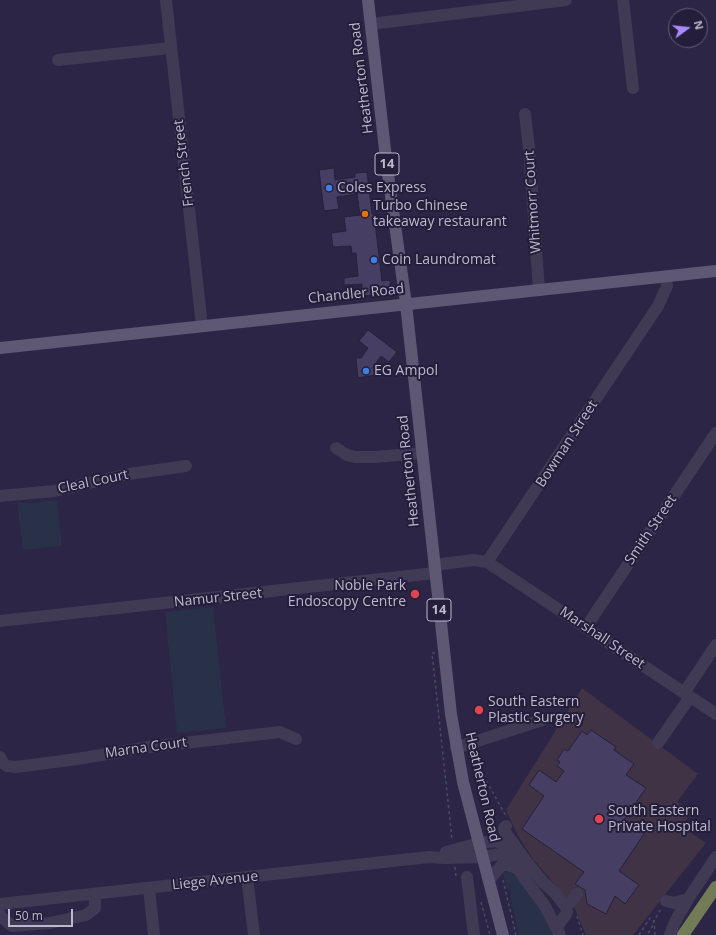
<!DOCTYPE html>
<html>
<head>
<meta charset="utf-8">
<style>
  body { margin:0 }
  #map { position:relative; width:716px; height:935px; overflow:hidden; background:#2c2545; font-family:"Open Sans",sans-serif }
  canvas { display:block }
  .north { position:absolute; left:668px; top:8px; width:40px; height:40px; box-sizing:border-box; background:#241e3a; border:1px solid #615c75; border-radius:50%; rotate:75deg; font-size:11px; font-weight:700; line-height:16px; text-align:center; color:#bdb8ce }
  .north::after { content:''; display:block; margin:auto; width:14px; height:18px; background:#a78cff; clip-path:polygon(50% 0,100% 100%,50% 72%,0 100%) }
  .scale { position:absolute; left:8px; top:909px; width:65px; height:18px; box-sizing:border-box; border:2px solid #bdb8ce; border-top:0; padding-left:5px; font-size:12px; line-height:14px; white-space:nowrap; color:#bdb8ce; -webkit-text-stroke:3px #241e3a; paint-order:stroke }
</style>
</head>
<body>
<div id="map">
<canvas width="716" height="935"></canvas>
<div class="north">N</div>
<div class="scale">50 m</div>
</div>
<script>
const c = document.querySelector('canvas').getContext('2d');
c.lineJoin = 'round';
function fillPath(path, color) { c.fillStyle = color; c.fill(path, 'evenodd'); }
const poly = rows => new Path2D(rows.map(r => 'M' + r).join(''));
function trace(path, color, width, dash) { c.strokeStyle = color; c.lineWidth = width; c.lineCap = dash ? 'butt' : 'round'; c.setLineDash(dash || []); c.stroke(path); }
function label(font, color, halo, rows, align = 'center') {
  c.font = font + ' "Open Sans",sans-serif'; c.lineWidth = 4; c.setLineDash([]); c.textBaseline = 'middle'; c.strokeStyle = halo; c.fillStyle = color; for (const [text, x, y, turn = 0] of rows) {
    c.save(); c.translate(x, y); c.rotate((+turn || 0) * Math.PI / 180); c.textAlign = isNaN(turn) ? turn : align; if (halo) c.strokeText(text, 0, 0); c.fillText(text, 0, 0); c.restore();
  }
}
const medical = poly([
  [582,688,698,774,677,802,694,811,681,826,706,843,633,935,586,935,574,907,533,859,518,836,506,810]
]);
const green = poly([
  [57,500,62,546,23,550,17,502,31,503],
  [213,607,226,728,177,733,165,612],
  [507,872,513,873,528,889,539,905,555,935,519,935,510,895,511,890,508,890,504,878,503,873]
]);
const building = poly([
  [334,168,335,180,355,177,355,173,367,172,372,214,374,214,382,281,390,280,390,290,388,294,362,296,362,284,344,285,344,278,358,276,356,253,352,254,351,246,333,247,331,233,346,231,344,217,360,215,357,194,337,197,339,209,324,211,319,170,334,168],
  [368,330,397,352,389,362,381,356,373,367,375,375,358,378,356,358,361,358,368,348,359,341,368,330],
  [591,730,616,747,614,750,634,764,626,775,646,788,624,820,644,834,619,871,639,885,625,904,615,896,606,914,587,904,585,890,575,884,584,872,522,829,544,796,529,785,539,770,556,782,564,771,557,766,560,762,557,760,564,749,568,751,582,731,587,735,591,730]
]);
const path = poly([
  [435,653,432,653,452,839],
  [473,754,480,770,506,816],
  [455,867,456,877],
  [503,880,516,935],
  [481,902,490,935],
  [577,916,583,935],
  [639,935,650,918,654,921,652,927,647,935],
  [655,935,654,921,661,909]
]);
const minor = poly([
  [166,0,202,326],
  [623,0,633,88],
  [371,24,566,0],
  [58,60,170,48],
  [525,114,529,148,539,290],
  [336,448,347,455,355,457,375,457,422,453],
  [0,496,54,491,129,474,186,466],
  [487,562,658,306,667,286,666,277],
  [434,565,474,560,487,562,716,714],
  [0,621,435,573],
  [586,627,716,433],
  [684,693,716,645],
  [658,743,690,697],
  [456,748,542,720],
  [0,757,3,763,7,766,16,767,77,759,149,747,280,732,296,739],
  [506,826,504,828,505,832,526,861,543,882,555,893,566,907,567,911,566,914,557,927],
  [446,852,479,843,496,841,502,844,512,861,545,906,560,935],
  [247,877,254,935],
  [467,877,474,935],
  [489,880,502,865,507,865,517,868],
  [149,888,154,935],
  [666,901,674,903,688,899],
  [0,904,429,857,445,858,483,857,500,854,512,861],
  [566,907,577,894],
  [0,914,0,916,12,926,50,923,86,915,95,908,95,895],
  [670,935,675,922,688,899,716,857]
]);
const major = poly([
  [368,0,387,167,406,304,451,714,463,782,503,935],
  [0,348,716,271]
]);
const highway = poly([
  [683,935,716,887]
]);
const markers = [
  [329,188,4,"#3f7fe0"],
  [365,214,4,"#e8710a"],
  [374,260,4,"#3f7fe0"],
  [366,371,4,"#3f7fe0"],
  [415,594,5,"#e0444e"],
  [479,710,5,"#e0444e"],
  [599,819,5,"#e0444e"]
];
const shields = [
  [387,164,24],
  [439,610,24]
];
const shieldNames = [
  ["14",387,164],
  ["14",439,610]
];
const streetNames = [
  ["Heatherton Road",362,78,-97],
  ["French Street",184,163,-97],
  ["Whitmorr Court",533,202,-94],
  ["Chandler Road",356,294,-6],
  ["Bowman Street",567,444,-57],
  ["Heatherton Road",409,471,-96],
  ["Cleal Court",93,482,-12],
  ["Smith Street",651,530,-56],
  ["Namur Street",218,598,-6],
  ["Marshall Street",602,638,34],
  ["Marna Court",146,748,-8],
  ["Heatherton Road",482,787,77],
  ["Liege Avenue",215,881,-6]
];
const poiNames = [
  ["Coles Express",337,188],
  ["Turbo Chinese",373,206],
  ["takeaway restaurant",373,222],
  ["Coin Laundromat",382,260],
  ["EG Ampol",374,371],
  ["Noble Park",406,586,"right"],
  ["Endoscopy Centre",406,602,"right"],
  ["South Eastern",488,702],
  ["Plastic Surgery",488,718],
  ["South Eastern",608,811],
  ["Private Hospital",608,827]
];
fillPath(medical, '#403345');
fillPath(green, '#283148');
fillPath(building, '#463f63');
trace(building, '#26213c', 1);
trace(path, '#464d62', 1.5, [3, 3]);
trace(minor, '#403a55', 12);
trace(major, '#5e5875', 12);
trace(highway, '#737b56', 12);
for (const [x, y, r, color] of markers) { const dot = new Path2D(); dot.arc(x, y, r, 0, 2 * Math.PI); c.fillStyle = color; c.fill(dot); trace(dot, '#241e3a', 1.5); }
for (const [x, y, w] of shields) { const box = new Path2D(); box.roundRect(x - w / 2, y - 11, w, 22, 3); c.fillStyle = '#241e3a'; c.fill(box); trace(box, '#bdb8ce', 1); }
label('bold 13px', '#bdb8ce', null, shieldNames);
label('14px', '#bdb8ce', '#241e3a', streetNames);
label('14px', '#bdb8ce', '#241e3a', poiNames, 'left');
</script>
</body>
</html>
